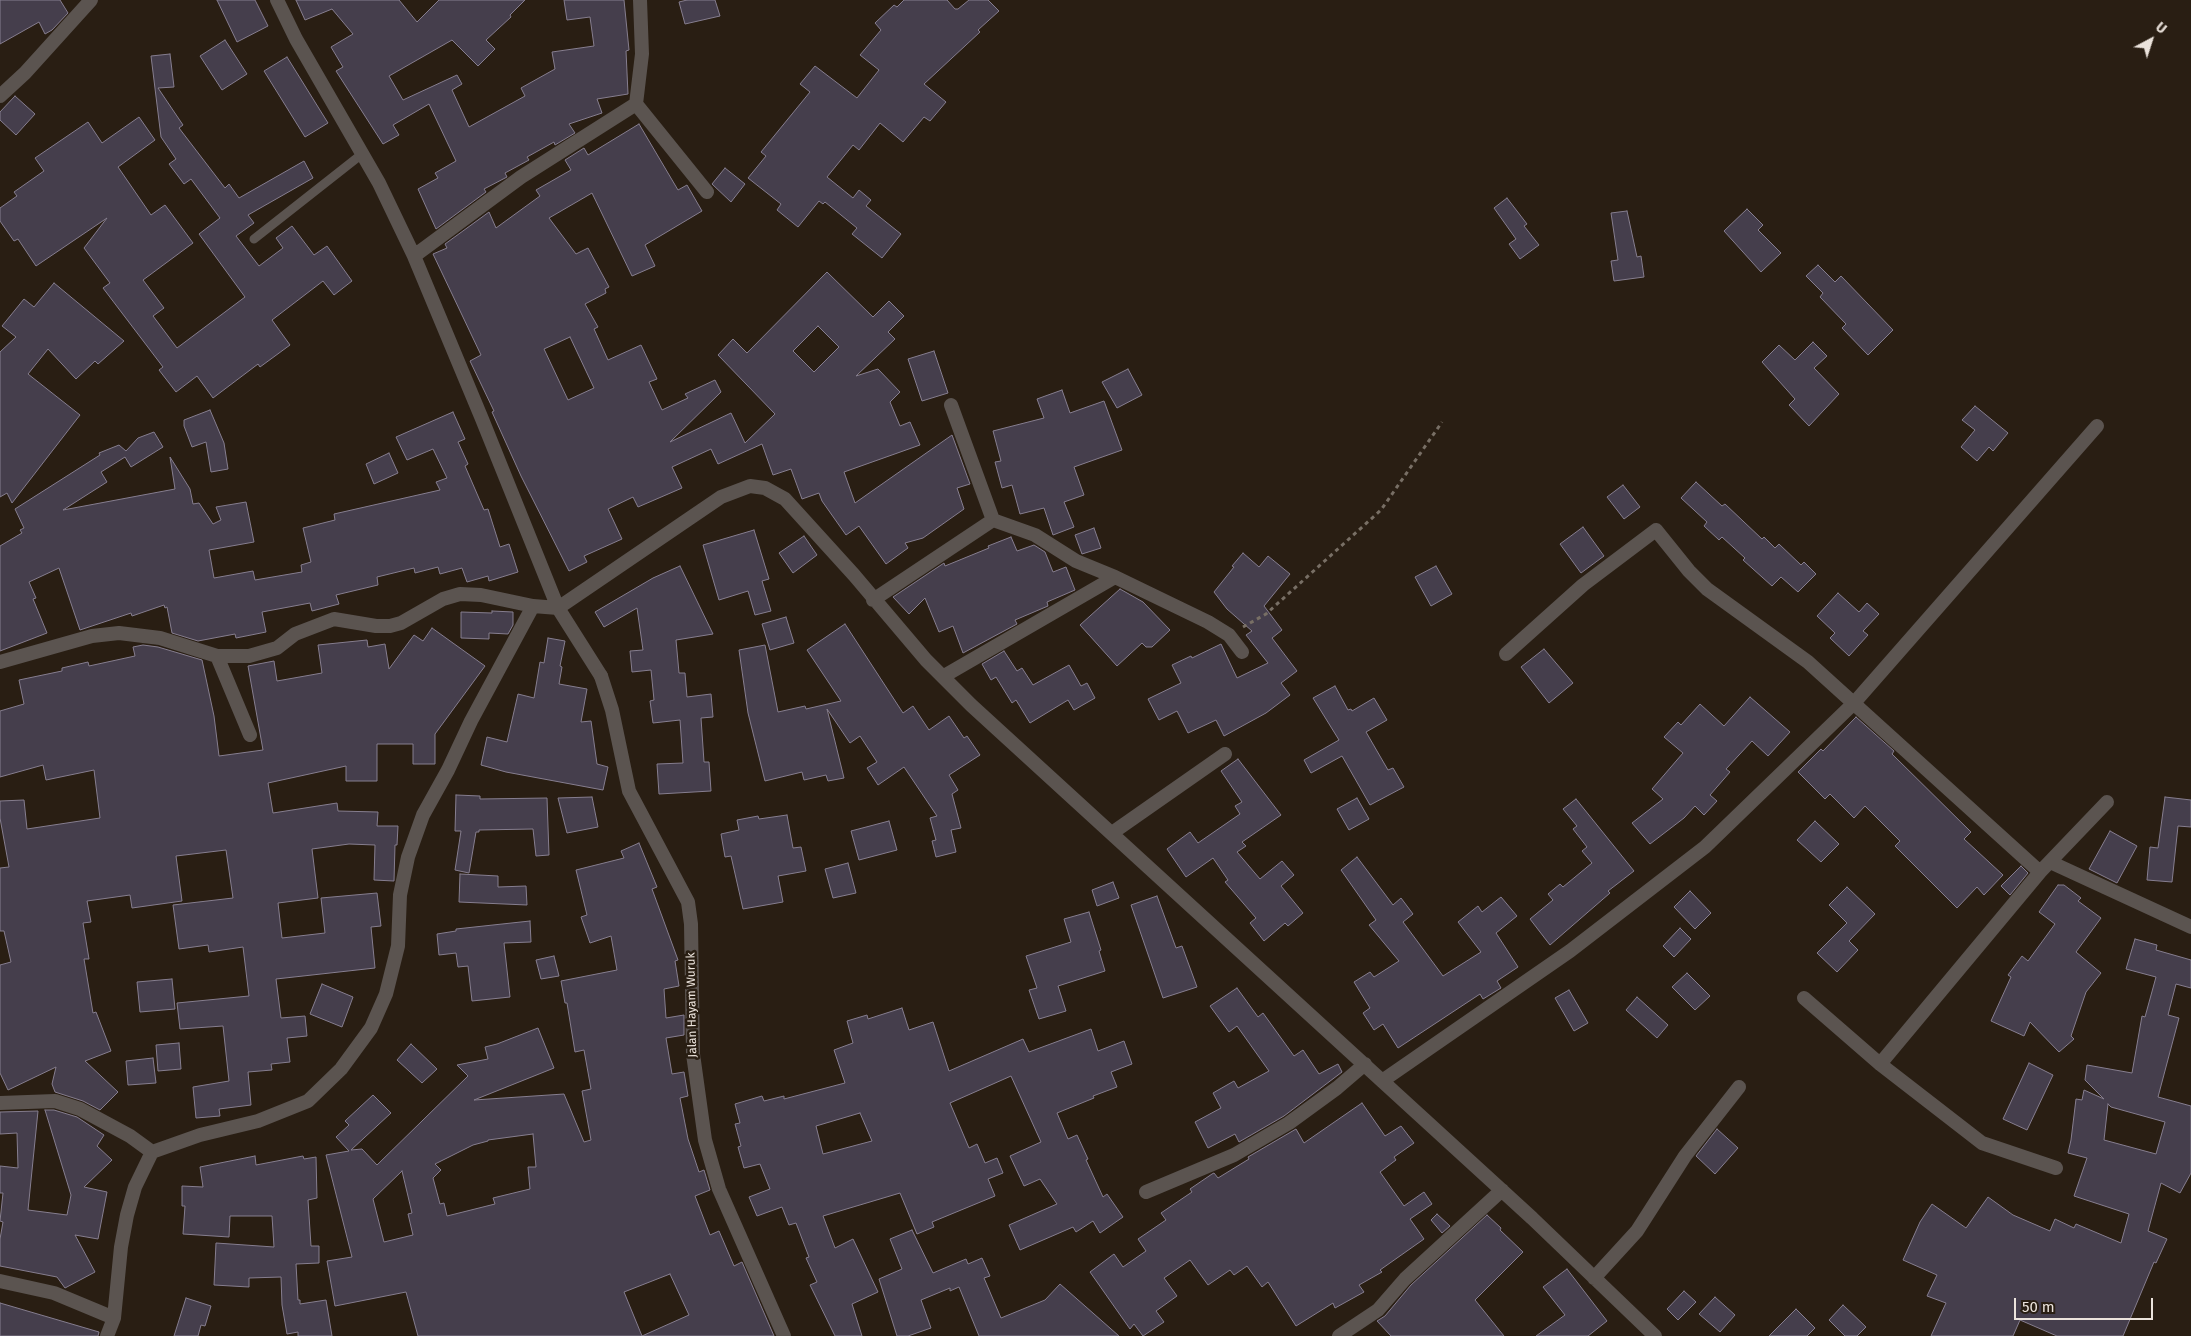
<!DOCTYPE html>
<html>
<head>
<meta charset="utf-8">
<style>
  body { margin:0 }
  #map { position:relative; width:2191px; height:1336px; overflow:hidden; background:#291e13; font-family:"Fira Sans",sans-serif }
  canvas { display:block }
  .north { position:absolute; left:2126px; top:15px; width:50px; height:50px; -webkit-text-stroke:4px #291e13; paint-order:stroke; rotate:40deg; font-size:14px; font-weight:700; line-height:20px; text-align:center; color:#ebe3dc }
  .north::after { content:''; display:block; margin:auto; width:18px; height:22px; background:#ebe3dc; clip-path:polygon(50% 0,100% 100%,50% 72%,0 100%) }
  .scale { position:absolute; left:2014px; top:1298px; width:139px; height:22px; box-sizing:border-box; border:2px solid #ebe3dc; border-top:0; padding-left:6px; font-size:15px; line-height:18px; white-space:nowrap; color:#ebe3dc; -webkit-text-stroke:4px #291e13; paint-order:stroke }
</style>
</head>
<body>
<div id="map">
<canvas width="2191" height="1336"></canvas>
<div class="north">U</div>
<div class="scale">50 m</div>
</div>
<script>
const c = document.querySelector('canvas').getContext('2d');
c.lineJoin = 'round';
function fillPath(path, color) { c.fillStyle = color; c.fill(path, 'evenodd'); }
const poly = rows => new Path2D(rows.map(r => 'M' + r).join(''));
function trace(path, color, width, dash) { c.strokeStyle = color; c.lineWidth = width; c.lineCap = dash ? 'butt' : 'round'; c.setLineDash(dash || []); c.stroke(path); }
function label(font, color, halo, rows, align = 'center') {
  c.font = font + ' "Fira Sans",sans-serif'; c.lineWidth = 5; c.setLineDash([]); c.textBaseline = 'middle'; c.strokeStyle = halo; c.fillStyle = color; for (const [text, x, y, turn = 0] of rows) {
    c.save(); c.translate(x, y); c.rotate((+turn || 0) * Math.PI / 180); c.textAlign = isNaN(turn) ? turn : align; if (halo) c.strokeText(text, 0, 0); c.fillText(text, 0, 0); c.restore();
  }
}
const building = poly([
  [0,0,60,0,68,13,52,30,45,34,39,22,0,44,0,0],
  [217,0,255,0,268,26,237,42,217,0],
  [296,0,399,0,417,22,439,0,525,0,510,15,511,17,486,40,495,49,478,66,452,40,389,76,403,100,457,75,462,84,452,90,469,127,525,96,521,88,555,69,552,52,594,46,590,17,567,20,564,0,624,0,629,50,626,51,628,94,597,99,602,113,569,124,575,133,555,145,554,142,527,157,529,160,505,173,507,177,484,189,486,192,436,229,418,189,438,178,435,173,456,161,429,104,393,125,399,135,383,144,336,71,343,67,331,47,353,34,332,9,305,20,296,0],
  [687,0,715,0,720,16,685,24,679,2,687,0],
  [904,0,947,0,955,9,958,9,969,0,988,0,999,11,978,30,980,32,924,84,946,102,930,121,924,117,903,142,880,123,859,150,853,145,827,177,853,198,859,190,871,200,866,206,901,234,882,258,852,234,857,228,825,202,823,204,819,201,798,227,777,210,781,204,748,178,766,156,761,152,810,92,800,84,815,66,857,98,879,70,860,55,881,30,875,23,894,5,897,7,904,0],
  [225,40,247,74,222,90,200,56,225,40],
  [170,54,174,87,158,88,183,125,179,128,225,188,229,184,239,198,304,161,313,178,248,215,254,223,236,236,259,266,283,248,276,238,292,226,314,255,327,246,352,281,334,295,323,281,272,320,290,345,260,367,258,364,213,398,197,376,176,392,159,370,163,367,103,288,110,283,84,248,107,218,36,266,18,239,14,241,0,221,0,208,17,196,14,192,44,171,35,158,88,122,102,143,139,117,155,140,118,167,151,215,165,205,193,243,143,280,164,308,153,316,177,348,245,297,199,234,220,218,191,179,184,184,169,164,176,159,161,137,151,56,170,54],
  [287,57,328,123,305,137,264,71,287,57],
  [15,96,35,114,16,135,0,120,0,112,15,96],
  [639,124,678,190,687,185,702,211,645,245,655,266,632,276,592,193,549,218,576,254,588,248,609,287,605,289,606,293,585,304,598,327,594,329,608,360,641,345,657,379,649,382,662,410,688,398,685,394,715,380,721,392,670,442,731,413,745,443,775,414,718,355,733,339,747,353,827,272,873,317,889,301,904,316,888,332,895,339,856,376,878,369,900,392,890,402,900,426,910,422,920,445,844,472,855,503,952,435,970,484,957,488,964,509,923,538,905,543,908,548,886,564,859,526,846,535,822,501,819,493,802,499,791,469,773,475,762,444,718,464,711,449,672,467,682,488,638,507,633,497,608,509,622,539,584,556,587,562,569,571,521,476,492,412,494,411,470,361,481,355,433,254,447,248,445,244,489,212,496,228,540,196,536,190,571,170,565,160,584,148,588,155,639,124],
  [818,326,839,347,814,372,793,351,818,326],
  [570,337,594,388,568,400,544,349,570,337],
  [725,168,745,184,731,202,712,184,725,168],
  [1507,198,1527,224,1524,226,1539,245,1520,259,1509,244,1516,239,1494,208,1507,198],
  [1747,209,1763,225,1758,230,1781,253,1761,272,1724,231,1747,209],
  [1627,211,1637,257,1641,256,1644,277,1614,281,1611,261,1618,260,1611,213,1627,211],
  [1818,265,1835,282,1841,276,1893,330,1868,355,1842,328,1846,324,1820,297,1823,293,1806,276,1818,265],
  [54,283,124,341,98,364,95,361,76,379,48,349,28,374,80,415,12,503,7,493,0,497,0,352,16,337,2,326,24,299,34,307,54,283],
  [1813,342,1827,356,1814,368,1839,394,1809,426,1789,405,1795,399,1762,362,1779,345,1795,360,1813,342],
  [934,351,948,393,922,401,908,359,934,351],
  [1128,369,1142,395,1117,408,1102,382,1128,369],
  [1062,390,1070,413,1104,401,1122,450,1074,467,1084,495,1064,502,1074,527,1053,535,1044,508,1020,514,1012,485,1002,488,995,462,1001,461,993,431,1044,418,1037,399,1062,390],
  [1975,406,2008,433,1993,451,1989,447,1977,461,1961,447,1975,430,1962,420,1975,406],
  [210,410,224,443,228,469,211,472,206,442,192,447,184,426,184,420,210,410],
  [453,412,465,439,458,442,468,464,465,466,484,510,488,509,500,547,509,544,518,572,489,581,488,576,467,582,462,568,440,574,438,567,415,573,414,568,377,577,378,585,336,595,339,604,312,611,310,603,262,612,266,632,236,638,235,634,198,641,172,633,167,607,165,608,164,605,132,616,131,613,80,630,59,568,29,582,36,598,33,599,47,633,0,651,0,546,22,533,20,530,24,528,15,509,100,455,99,453,119,445,126,451,138,438,154,432,163,447,131,467,125,457,101,472,107,482,63,510,175,489,170,457,190,489,193,504,199,503,213,524,221,520,216,507,246,502,254,542,209,550,214,578,253,571,255,580,302,572,301,565,311,562,303,528,335,520,334,514,440,490,436,482,447,478,433,449,407,460,396,437,453,412],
  [389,453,398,473,374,484,366,464,389,453],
  [1696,482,1722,506,1725,504,1762,539,1764,537,1775,548,1779,544,1801,565,1804,562,1816,574,1798,592,1781,577,1772,586,1743,560,1745,558,1722,537,1719,540,1704,526,1707,522,1681,498,1696,482],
  [1623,485,1640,507,1624,519,1607,497,1623,485],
  [1583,527,1604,556,1581,573,1560,544,1583,527],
  [1094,528,1101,548,1082,554,1075,535,1094,528],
  [754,530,769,579,762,581,771,611,755,615,748,591,719,600,703,545,754,530],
  [804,536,817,555,793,573,779,553,804,536],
  [1011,537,1017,551,1034,545,1045,552,1053,572,1066,567,1075,590,1047,602,1048,606,1015,620,1017,624,963,653,953,626,939,632,925,598,909,614,893,597,944,563,945,566,989,548,988,546,1011,537],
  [1243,553,1259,567,1268,556,1290,574,1264,606,1282,630,1272,638,1297,671,1281,683,1290,695,1266,713,1224,736,1216,720,1188,733,1177,711,1159,720,1148,699,1181,683,1172,665,1191,656,1192,658,1221,644,1237,678,1268,663,1246,635,1252,631,1227,609,1214,592,1234,567,1232,566,1243,553],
  [680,566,713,634,676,640,679,673,685,673,687,697,711,694,713,717,701,718,704,762,709,762,711,791,659,794,657,764,683,763,680,720,653,723,650,701,654,700,651,670,632,672,630,651,643,650,637,608,604,627,595,612,653,578,680,566],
  [1436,566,1452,594,1431,606,1415,577,1436,566],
  [1120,589,1143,602,1170,630,1152,647,1146,647,1142,643,1117,666,1080,625,1120,589],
  [1838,593,1859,612,1867,603,1879,614,1863,631,1868,635,1849,656,1830,638,1835,633,1817,616,1838,593],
  [492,611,513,612,513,625,508,634,489,633,489,639,461,638,461,612,492,613,492,611],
  [786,617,794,643,770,650,762,624,786,617],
  [845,624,903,713,913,706,929,730,949,716,964,738,967,736,980,755,949,775,958,790,952,794,961,828,951,830,956,852,936,857,932,841,936,840,930,818,937,816,904,767,878,785,867,768,877,762,860,736,850,743,827,709,844,778,828,781,826,775,804,780,802,772,765,781,748,713,739,650,765,645,778,712,805,706,806,709,841,701,807,650,845,624],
  [432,628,485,666,435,734,435,764,413,764,413,744,377,744,377,781,346,781,346,766,268,783,273,813,337,803,338,811,378,812,377,826,398,826,397,845,395,845,394,881,374,880,375,845,349,844,312,849,318,898,278,903,282,938,325,933,321,898,377,893,381,926,371,927,375,968,276,979,281,1018,305,1016,307,1036,287,1038,290,1062,271,1064,272,1070,248,1072,251,1105,219,1109,220,1116,196,1118,193,1087,229,1081,223,1026,180,1029,177,1003,249,996,243,947,209,952,208,945,179,949,173,905,233,898,226,850,176,856,182,901,132,908,130,895,87,901,91,922,83,923,89,959,84,959,93,1013,96,1012,111,1051,85,1061,118,1092,100,1110,83,1101,55,1092,52,1084,56,1067,8,1090,0,1073,0,965,11,962,4,931,0,931,0,868,9,867,0,818,0,801,24,800,27,829,100,818,94,770,46,780,43,765,0,777,0,711,24,704,19,680,62,671,62,668,88,662,89,666,135,656,133,647,143,645,158,647,202,660,214,716,219,756,263,750,248,666,274,661,277,681,322,673,318,645,367,640,368,647,385,644,389,669,414,635,423,641,432,628],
  [548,638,565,641,560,666,562,667,559,684,587,689,581,722,591,721,597,764,608,767,603,790,506,772,481,765,487,737,507,742,518,694,534,698,540,662,544,663,548,638],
  [1544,649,1573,683,1549,703,1521,667,1544,649],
  [1004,651,1017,671,1022,668,1033,685,1069,665,1081,686,1087,683,1095,698,1074,710,1068,700,1030,723,1016,700,1012,703,996,677,991,680,982,664,1004,651],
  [1335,686,1348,710,1351,709,1352,711,1374,698,1387,720,1366,732,1388,770,1393,768,1404,787,1370,805,1342,756,1311,773,1304,760,1339,740,1313,698,1335,686],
  [1750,697,1790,732,1768,756,1752,741,1726,769,1730,772,1710,795,1717,801,1704,815,1695,806,1684,818,1650,844,1632,823,1663,799,1652,789,1683,753,1664,737,1678,722,1681,725,1700,704,1724,726,1750,697],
  [1856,717,1894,751,1892,754,1971,832,1964,839,2003,875,1984,895,1977,887,1957,908,1895,846,1900,841,1865,806,1854,818,1830,794,1825,799,1798,772,1821,749,1823,751,1856,717],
  [1238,759,1281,815,1242,842,1246,846,1237,852,1260,879,1282,861,1294,875,1281,886,1303,913,1288,926,1285,923,1264,941,1250,923,1256,918,1225,882,1228,880,1213,858,1186,877,1167,849,1190,832,1198,843,1240,814,1235,806,1242,802,1221,771,1238,759],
  [456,795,480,796,480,799,547,798,549,855,536,856,533,829,479,830,479,832,476,832,469,873,455,870,461,831,455,831,456,795],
  [592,797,598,827,567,833,558,798,592,797],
  [2165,797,2191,800,2191,827,2178,826,2172,882,2147,880,2150,847,2158,848,2165,797],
  [1357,798,1369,819,1349,830,1337,809,1357,798],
  [1576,799,1634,871,1608,891,1610,893,1550,945,1530,919,1553,900,1548,894,1560,884,1563,887,1592,863,1582,851,1587,847,1573,829,1577,826,1563,809,1576,799],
  [787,815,793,848,801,847,806,871,778,876,783,902,743,909,731,856,725,857,721,834,739,830,737,820,758,816,759,819,787,815],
  [889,821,897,850,859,860,851,831,889,821],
  [1815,821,1839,844,1821,862,1797,840,1815,821],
  [2110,831,2137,846,2117,883,2089,869,2110,831],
  [639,843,657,887,652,889,678,960,675,961,679,986,664,989,666,1018,684,1015,684,1035,666,1038,672,1074,684,1072,688,1096,680,1098,688,1139,699,1172,704,1170,710,1190,695,1196,710,1235,719,1231,734,1266,742,1262,774,1336,418,1336,406,1292,335,1306,327,1261,352,1257,326,1155,349,1151,336,1137,349,1125,345,1121,373,1095,391,1113,351,1150,362,1149,377,1165,468,1076,457,1065,488,1059,485,1047,497,1044,538,1028,554,1068,474,1100,564,1094,584,1142,591,1140,582,1091,591,1089,584,1050,575,1052,567,1003,565,1003,561,981,617,970,611,936,590,943,581,917,587,915,576,870,624,858,621,851,639,843],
  [533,1134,536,1167,528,1167,530,1189,493,1198,495,1204,447,1216,444,1203,440,1204,433,1178,441,1170,435,1164,473,1145,488,1141,488,1140,533,1134],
  [402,1171,412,1213,408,1214,413,1235,384,1242,373,1199,402,1171],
  [670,1274,689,1315,642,1336,624,1292,670,1274],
  [1357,857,1393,905,1401,898,1413,914,1403,922,1443,976,1481,952,1458,922,1478,906,1482,912,1501,897,1517,916,1496,933,1518,967,1497,981,1501,988,1483,999,1480,994,1398,1048,1383,1024,1374,1030,1363,1013,1370,1008,1354,982,1370,972,1374,977,1399,961,1369,925,1376,920,1341,870,1357,857],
  [848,863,856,893,833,898,825,869,848,863],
  [2021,866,2028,873,2010,895,2001,886,2021,866],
  [460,874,498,876,498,887,526,886,527,905,459,902,460,874],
  [1113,882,1119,898,1097,906,1092,890,1113,882],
  [2058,885,2064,885,2081,898,2078,901,2101,918,2076,952,2101,973,2086,992,2071,1036,2074,1039,2059,1052,2030,1022,2024,1036,1991,1021,2011,977,2008,975,2022,956,2028,961,2055,924,2039,912,2058,885],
  [1847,887,1875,914,1849,941,1858,950,1837,972,1817,953,1847,923,1829,905,1847,887],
  [1690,891,1711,913,1695,929,1674,907,1690,891],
  [1157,896,1176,948,1182,946,1197,987,1163,998,1131,905,1157,896],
  [1089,912,1101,950,1099,951,1105,971,1058,986,1066,1011,1039,1019,1029,990,1037,988,1026,956,1071,942,1064,919,1089,912],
  [530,921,531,942,504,943,510,997,472,1001,468,966,458,967,456,953,439,955,437,934,456,931,456,929,530,921],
  [1680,928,1691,939,1674,957,1663,946,1680,928],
  [2135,939,2157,945,2156,950,2191,960,2191,988,2176,984,2168,1015,2179,1018,2158,1097,2191,1106,2191,1173,2180,1193,2161,1183,2148,1231,2167,1239,2156,1263,2154,1262,2123,1336,2057,1336,2020,1320,2013,1336,1931,1336,1946,1303,1927,1296,1937,1275,1903,1260,1920,1222,1932,1204,1966,1228,1988,1197,2013,1215,2050,1231,2055,1219,2074,1228,2076,1224,2121,1243,2129,1214,2074,1196,2087,1158,2068,1153,2071,1140,2076,1099,2082,1100,2084,1090,2104,1099,2085,1080,2087,1065,2132,1073,2142,1016,2145,1017,2156,977,2126,969,2135,939],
  [2108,1104,2111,1107,2165,1122,2156,1154,2104,1140,2108,1104],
  [554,956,559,976,541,979,536,960,554,956],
  [1687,973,1710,996,1695,1010,1672,987,1687,973],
  [172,979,175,1009,140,1012,137,982,172,979],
  [322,984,353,997,342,1027,310,1014,322,984],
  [1237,988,1258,1017,1263,1013,1294,1056,1303,1050,1319,1074,1338,1064,1342,1072,1284,1116,1239,1142,1235,1134,1208,1148,1195,1122,1221,1108,1213,1093,1234,1081,1238,1088,1269,1071,1237,1026,1229,1032,1210,1006,1237,988],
  [1569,990,1588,1023,1574,1031,1555,998,1569,990],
  [1637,997,1668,1025,1657,1038,1626,1010,1637,997],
  [902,1008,909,1030,933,1022,949,1071,1023,1039,1029,1052,1091,1029,1098,1051,1124,1041,1132,1064,1111,1072,1117,1087,1093,1096,1094,1098,1057,1113,1068,1139,1077,1135,1088,1159,1086,1160,1103,1197,1107,1194,1123,1217,1100,1233,1093,1221,1076,1232,1073,1227,1020,1250,1009,1225,1057,1204,1040,1179,1024,1186,1010,1156,1041,1142,1011,1076,950,1103,969,1148,977,1144,985,1163,997,1158,1003,1173,988,1179,995,1196,932,1222,934,1227,917,1234,900,1193,823,1216,835,1248,853,1239,878,1292,852,1304,862,1336,835,1336,810,1285,817,1282,806,1258,809,1257,796,1223,789,1225,782,1207,757,1216,749,1197,770,1189,760,1164,744,1168,738,1147,741,1146,735,1124,740,1123,735,1104,762,1096,764,1101,784,1096,784,1099,845,1083,834,1050,853,1043,847,1021,867,1015,868,1019,902,1008],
  [860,1113,872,1141,823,1154,816,1126,860,1113],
  [179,1043,181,1069,158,1071,156,1045,179,1043],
  [411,1044,437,1069,422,1083,397,1060,411,1044],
  [153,1058,156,1083,128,1085,126,1061,153,1058],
  [2029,1063,2053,1075,2027,1130,2003,1119,2029,1063],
  [1362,1103,1385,1136,1401,1126,1414,1143,1394,1157,1396,1160,1380,1172,1404,1206,1424,1192,1432,1204,1410,1219,1424,1239,1380,1270,1382,1272,1359,1285,1364,1292,1335,1308,1333,1303,1296,1326,1268,1282,1262,1287,1247,1266,1234,1275,1230,1270,1208,1285,1190,1260,1164,1278,1177,1296,1156,1311,1164,1322,1143,1336,1134,1324,1130,1329,1090,1272,1114,1254,1123,1267,1146,1251,1138,1239,1166,1220,1161,1213,1192,1192,1190,1189,1212,1174,1214,1173,1218,1178,1249,1159,1248,1157,1296,1129,1304,1143,1362,1103],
  [45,1110,54,1110,77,1117,104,1135,97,1146,112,1160,84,1187,107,1192,98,1239,75,1235,95,1272,65,1288,57,1277,0,1266,0,1239,3,1222,0,1221,3,1193,0,1193,0,1166,18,1168,17,1133,0,1134,0,1112,38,1111,28,1210,67,1215,71,1195,45,1110],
  [1717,1129,1738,1148,1715,1174,1696,1156,1717,1129],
  [255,1156,256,1165,303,1156,304,1159,316,1157,317,1198,308,1200,311,1246,319,1246,319,1263,296,1264,298,1300,300,1300,300,1304,326,1300,332,1336,298,1336,298,1332,287,1334,282,1305,281,1277,249,1278,249,1287,214,1285,216,1243,274,1247,272,1216,230,1216,229,1237,183,1234,185,1206,182,1206,182,1186,203,1187,200,1167,255,1156],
  [1437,1214,1450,1226,1442,1233,1431,1220,1437,1214],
  [1487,1215,1501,1228,1500,1230,1523,1252,1475,1300,1504,1336,1391,1336,1377,1321,1385,1316,1411,1285,1487,1215],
  [912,1230,933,1273,966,1259,968,1264,982,1258,990,1276,984,1278,1001,1318,1045,1300,1060,1284,1119,1336,979,1336,959,1287,950,1291,950,1288,921,1300,931,1328,908,1336,897,1336,879,1279,902,1269,890,1239,912,1230],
  [1567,1269,1607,1321,1588,1336,1536,1336,1565,1315,1543,1287,1567,1269],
  [1684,1291,1696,1302,1678,1320,1667,1309,1684,1291],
  [1715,1297,1735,1315,1720,1332,1699,1314,1715,1297],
  [186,1298,211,1306,205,1326,201,1325,198,1336,174,1336,186,1298],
  [0,1303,99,1332,98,1336,0,1336,0,1303],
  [1843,1305,1866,1327,1857,1336,1845,1336,1829,1320,1843,1305],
  [1796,1309,1815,1328,1807,1336,1769,1336,1796,1309]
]);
const path = poly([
  [1243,627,1266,614,1381,510,1442,422]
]);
const service = poly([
  [254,239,362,154]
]);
const minor = poly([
  [640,0,642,54,636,104,707,192],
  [0,96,25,73,91,0],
  [414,256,521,177,636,104],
  [951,405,993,520],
  [993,520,1035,535,1076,561,1115,577,1208,622,1229,635,1242,652],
  [873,600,993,520],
  [1506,654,1583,585,1656,530,1689,571,1707,589,1808,662,2040,872],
  [217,656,250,735],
  [0,662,92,636,119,633,160,638,217,656,249,656,277,648,295,634,334,619,376,626,390,626,401,623,443,599,460,594,481,595,533,606],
  [601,676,558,608,721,497,750,486,765,488,785,499,854,575,926,660,971,705,1532,1218,1655,1336],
  [944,676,1115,577],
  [1112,833,1225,754],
  [2050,862,2191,927],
  [1804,998,1880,1064,1982,1143,2056,1168],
  [1880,1064,2040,872,2107,802],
  [1382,1081,1570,951,1705,847,1854,703,2097,426],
  [0,1103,55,1101,80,1109,130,1136,152,1152],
  [1146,1192,1234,1155,1289,1123,1337,1088,1365,1064],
  [1594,1278,1637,1231,1685,1156,1739,1087],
  [0,1281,54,1293,114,1318],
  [107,1336,114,1318,121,1247,127,1215,135,1187,152,1152,200,1135,258,1121,308,1101,341,1069,371,1028,386,994,398,946,400,895,408,857,423,815,448,770,471,721,533,606,558,608,482,419,414,256,379,183,296,39,277,0],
  [1339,1336,1378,1310,1405,1279,1502,1190]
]);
const tertiary = poly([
  [601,676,612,710,629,791,688,902,691,924,693,1054,705,1140,719,1189,784,1336]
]);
const streetNames = [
  ["Jalan Hayam Wuruk",692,1005,-91]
];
fillPath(building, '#453e4c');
trace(building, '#867e8f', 1);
trace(path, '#786f65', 3, [4, 4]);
trace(service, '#5b5450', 9);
trace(minor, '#5b5450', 14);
trace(tertiary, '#5b5450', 14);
label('12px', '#ebe3dc', '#291e13', streetNames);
</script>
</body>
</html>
